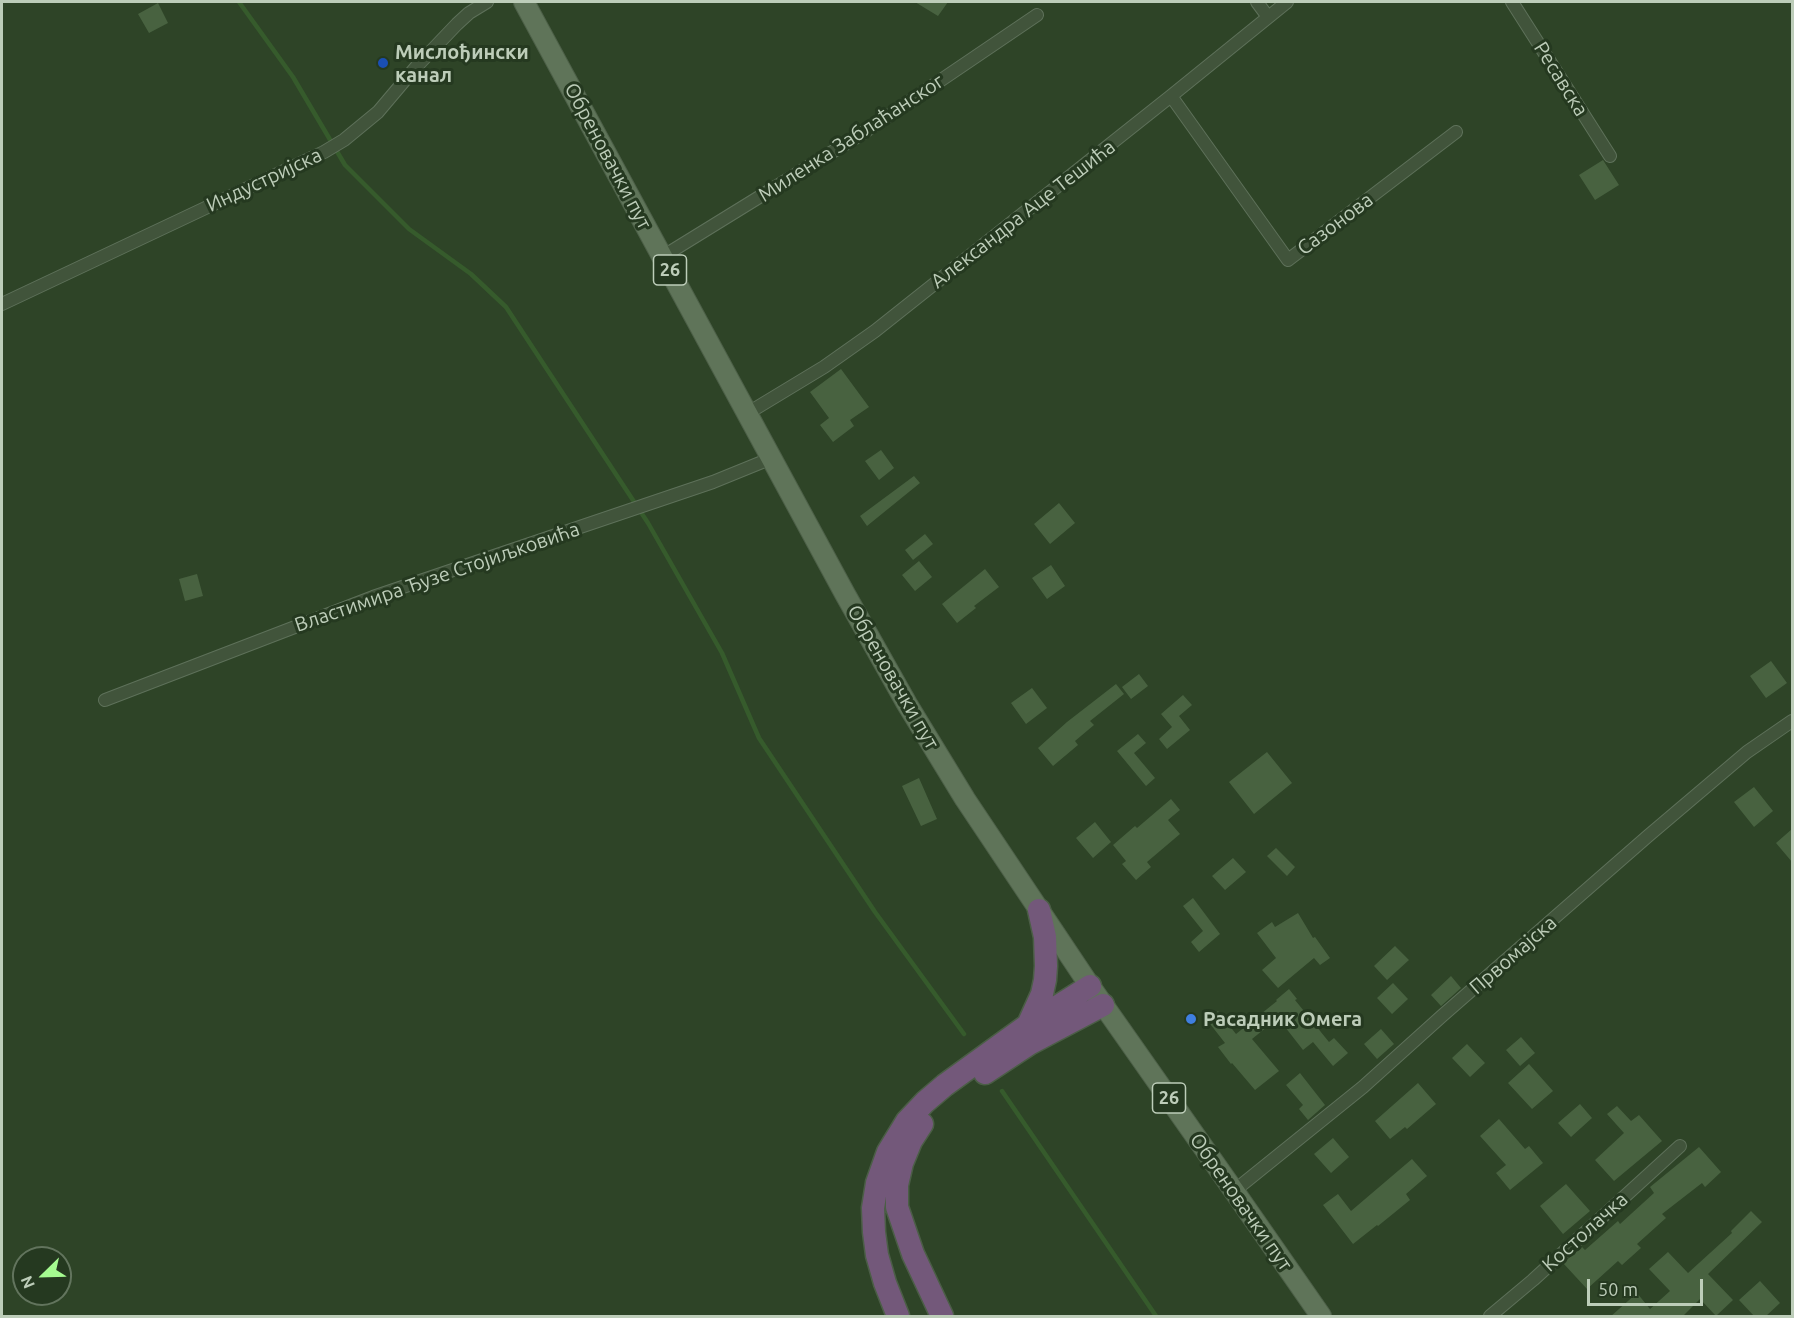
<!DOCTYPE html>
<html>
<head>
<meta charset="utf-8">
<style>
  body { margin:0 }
  #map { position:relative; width:1794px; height:1318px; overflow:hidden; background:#2e4427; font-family:Ubuntu,sans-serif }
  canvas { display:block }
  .frame { position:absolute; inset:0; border:3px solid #bdcdb9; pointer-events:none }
  .north { position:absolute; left:12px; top:1246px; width:60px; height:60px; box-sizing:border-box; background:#253920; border:2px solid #62745d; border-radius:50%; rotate:247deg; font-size:16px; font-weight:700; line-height:24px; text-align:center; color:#bdcdb9 }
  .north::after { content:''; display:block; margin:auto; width:21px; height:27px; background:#a5fb90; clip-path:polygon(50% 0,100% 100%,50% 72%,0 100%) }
  .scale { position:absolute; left:1587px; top:1279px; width:116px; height:27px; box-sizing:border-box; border:3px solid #bdcdb9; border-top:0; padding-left:8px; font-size:18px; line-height:21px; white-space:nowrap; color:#bdcdb9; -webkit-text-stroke:4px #253920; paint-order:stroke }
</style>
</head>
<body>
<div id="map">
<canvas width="1794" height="1318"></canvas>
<div class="frame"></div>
<div class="north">N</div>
<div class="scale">50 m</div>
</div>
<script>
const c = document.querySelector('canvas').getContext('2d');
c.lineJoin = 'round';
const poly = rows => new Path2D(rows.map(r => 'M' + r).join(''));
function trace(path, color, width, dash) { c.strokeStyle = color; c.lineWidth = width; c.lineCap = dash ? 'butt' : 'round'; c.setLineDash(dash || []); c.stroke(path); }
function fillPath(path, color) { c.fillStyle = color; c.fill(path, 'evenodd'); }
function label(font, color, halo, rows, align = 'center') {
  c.font = font + ' Ubuntu,sans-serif'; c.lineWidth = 6; c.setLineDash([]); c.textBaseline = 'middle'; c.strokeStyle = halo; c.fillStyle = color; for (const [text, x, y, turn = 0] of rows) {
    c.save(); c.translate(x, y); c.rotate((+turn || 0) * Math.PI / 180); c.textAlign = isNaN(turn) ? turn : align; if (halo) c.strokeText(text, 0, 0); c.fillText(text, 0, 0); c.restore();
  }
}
const stream = poly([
  [239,2,293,77,345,165,409,229,471,274,506,307,648,523,722,653,759,738,875,912,964,1034],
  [1002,1091,1156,1316]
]);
const building = poly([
  [915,2,948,2,938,16],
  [158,3,168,23,149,33,138,14],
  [1603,160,1619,185,1595,200,1579,175],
  [841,369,869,407,850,420,854,426,833,442,820,425,829,418,810,392],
  [881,450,894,468,879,480,865,461],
  [914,476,920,483,867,526,860,516],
  [1059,503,1075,523,1050,544,1034,524],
  [925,534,933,544,913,560,905,550],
  [919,561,932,577,915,591,902,575],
  [1051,565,1065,586,1047,599,1032,578],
  [985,569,999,587,974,606,976,608,957,623,942,604],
  [197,574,203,596,185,601,179,579],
  [1771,661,1787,683,1766,698,1750,676],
  [1139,674,1148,686,1131,699,1122,687],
  [1116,684,1124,694,1090,721,1094,725,1075,741,1078,745,1053,766,1038,748,1067,722],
  [1032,688,1047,708,1026,724,1011,703],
  [1183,695,1192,705,1179,716,1190,730,1167,749,1159,739,1172,727,1161,714],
  [1138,734,1146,743,1134,753,1155,778,1146,786,1117,751],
  [1267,752,1292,783,1254,814,1229,782],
  [919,778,937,819,921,826,902,786],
  [1754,787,1773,811,1754,827,1734,802],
  [1171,799,1180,810,1168,820,1180,834,1147,862,1151,867,1136,880,1122,864,1126,861,1113,845,1135,826,1137,828],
  [1095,822,1111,842,1093,858,1076,838],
  [1792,829,1792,862,1776,843],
  [1276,848,1295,867,1287,876,1267,856],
  [1233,858,1246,872,1225,890,1212,876],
  [1193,898,1220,934,1199,952,1191,942,1203,931,1183,906],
  [1298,913,1313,938,1315,937,1330,958,1320,965,1314,958,1278,988,1262,970,1276,958,1257,933,1272,922,1275,927],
  [1395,946,1409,960,1387,980,1374,966],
  [1451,976,1461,988,1441,1006,1431,995],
  [1393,983,1408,999,1392,1014,1377,998],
  [1289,989,1297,999,1295,1000,1329,1042,1334,1038,1348,1053,1333,1066,1313,1042,1303,1050,1278,1018,1252,1039,1279,1071,1255,1090,1232,1063,1231,1064,1218,1047,1225,1043,1207,1020,1218,1011,1236,1034,1277,1001,1276,1000],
  [1381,1029,1394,1044,1377,1059,1364,1044],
  [1521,1037,1535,1053,1520,1066,1506,1050],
  [1467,1044,1485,1063,1470,1077,1452,1058],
  [1529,1064,1553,1091,1532,1109,1508,1083],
  [1300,1073,1325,1105,1308,1120,1299,1109,1303,1105,1286,1085],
  [1418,1083,1436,1104,1407,1129,1405,1127,1390,1139,1375,1121],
  [1580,1104,1592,1118,1571,1137,1558,1123],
  [1617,1106,1631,1121,1639,1115,1662,1141,1614,1181,1595,1160,1624,1133,1607,1114],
  [1499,1119,1525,1149,1529,1146,1543,1163,1510,1190,1496,1173,1506,1165,1480,1136],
  [1333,1138,1349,1157,1331,1173,1314,1154],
  [1699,1147,1721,1172,1705,1187,1702,1183,1662,1214,1666,1218,1637,1244,1641,1248,1622,1265,1618,1261,1587,1289,1563,1263,1582,1247,1585,1250,1618,1221,1620,1224,1654,1193,1650,1187],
  [1412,1159,1427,1176,1406,1194,1410,1200,1378,1226,1377,1225,1353,1244,1323,1205,1338,1194,1351,1211],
  [1566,1184,1590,1211,1563,1234,1540,1206],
  [1751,1211,1762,1222,1708,1274,1733,1300,1716,1316,1700,1299,1682,1317,1610,1317,1637,1293,1650,1309,1670,1291,1649,1269,1668,1252,1688,1273,1732,1233,1731,1231],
  [1760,1281,1780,1303,1765,1317,1755,1317,1739,1300]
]);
const street = poly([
  [1257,2,1268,17],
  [1512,2,1610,156],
  [1171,96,1288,260,1456,132],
  [662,257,863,133,1037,15],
  [2,304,324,152,344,140,378,112,416,67,457,24,469,13,487,2],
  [748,413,824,367,875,331,1171,96,1287,2],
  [105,700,373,597,713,482,772,458],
  [1234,1191,1363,1087,1443,1015,1648,836,1747,752,1792,721],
  [1490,1316,1533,1280,1680,1146]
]);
const primary = poly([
  [524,2,845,594,907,704,965,799,1090,986,1234,1191,1321,1316]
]);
const highway = poly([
  [1028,1025,1042,994,1045,980,1046,966,1045,937,1039,910],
  [985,1073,1029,1044,1103,1005],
  [922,1124,911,1141,902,1163,897,1185,897,1207,913,1254,942,1316],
  [898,1316,885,1283,877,1255,874,1232,873,1208,877,1183,888,1152,907,1121,925,1102,945,1085,1028,1025,1090,986]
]);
const markers = [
  [383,63,6,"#1a4fb4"],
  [1191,1019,6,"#3f7fe0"]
];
const shields = [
  [670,270,33],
  [1169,1098,33]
];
const shieldNames = [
  ["26",670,270],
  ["26",1169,1098]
];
const poiNames = [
  ["Мислођински",395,52],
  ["канал",395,75],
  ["Расадник Омега",1203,1019]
];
const streetNames = [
  ["Ресавска",1561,79,58],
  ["Миленка Заблаћанског",851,138,-33],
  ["Обреновачки пут",608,156,62],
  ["Индустријска",264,180,-25],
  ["Александра Аце Тешића",1023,214,-38],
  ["Сазонова",1335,224,-37],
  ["Властимира Ђузе Стојиљковића",437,577,-19],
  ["Обреновачки пут",893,677,60],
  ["Првомајска",1513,955,-41],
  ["Обреновачки пут",1241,1202,55],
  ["Костолачка",1585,1232,-42]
];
trace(stream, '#365b2c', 4.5);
fillPath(building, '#486240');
trace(street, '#5e715a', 14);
trace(primary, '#4d6048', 22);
trace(highway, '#4b5e46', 25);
trace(street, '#41543b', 12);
trace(primary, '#5f7459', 20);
trace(highway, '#73587a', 22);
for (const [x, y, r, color] of markers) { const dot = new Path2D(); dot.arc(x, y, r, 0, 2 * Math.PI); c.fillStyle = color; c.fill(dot); trace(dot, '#253920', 2); }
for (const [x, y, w] of shields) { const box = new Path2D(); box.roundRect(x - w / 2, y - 15, w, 30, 4.5); c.fillStyle = '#253920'; c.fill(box); trace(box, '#bdcdb9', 1.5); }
label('bold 18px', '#bdcdb9', null, shieldNames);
label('bold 20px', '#bdcdb9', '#253920', poiNames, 'left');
label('20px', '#bdcdb9', '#253920', streetNames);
</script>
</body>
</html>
